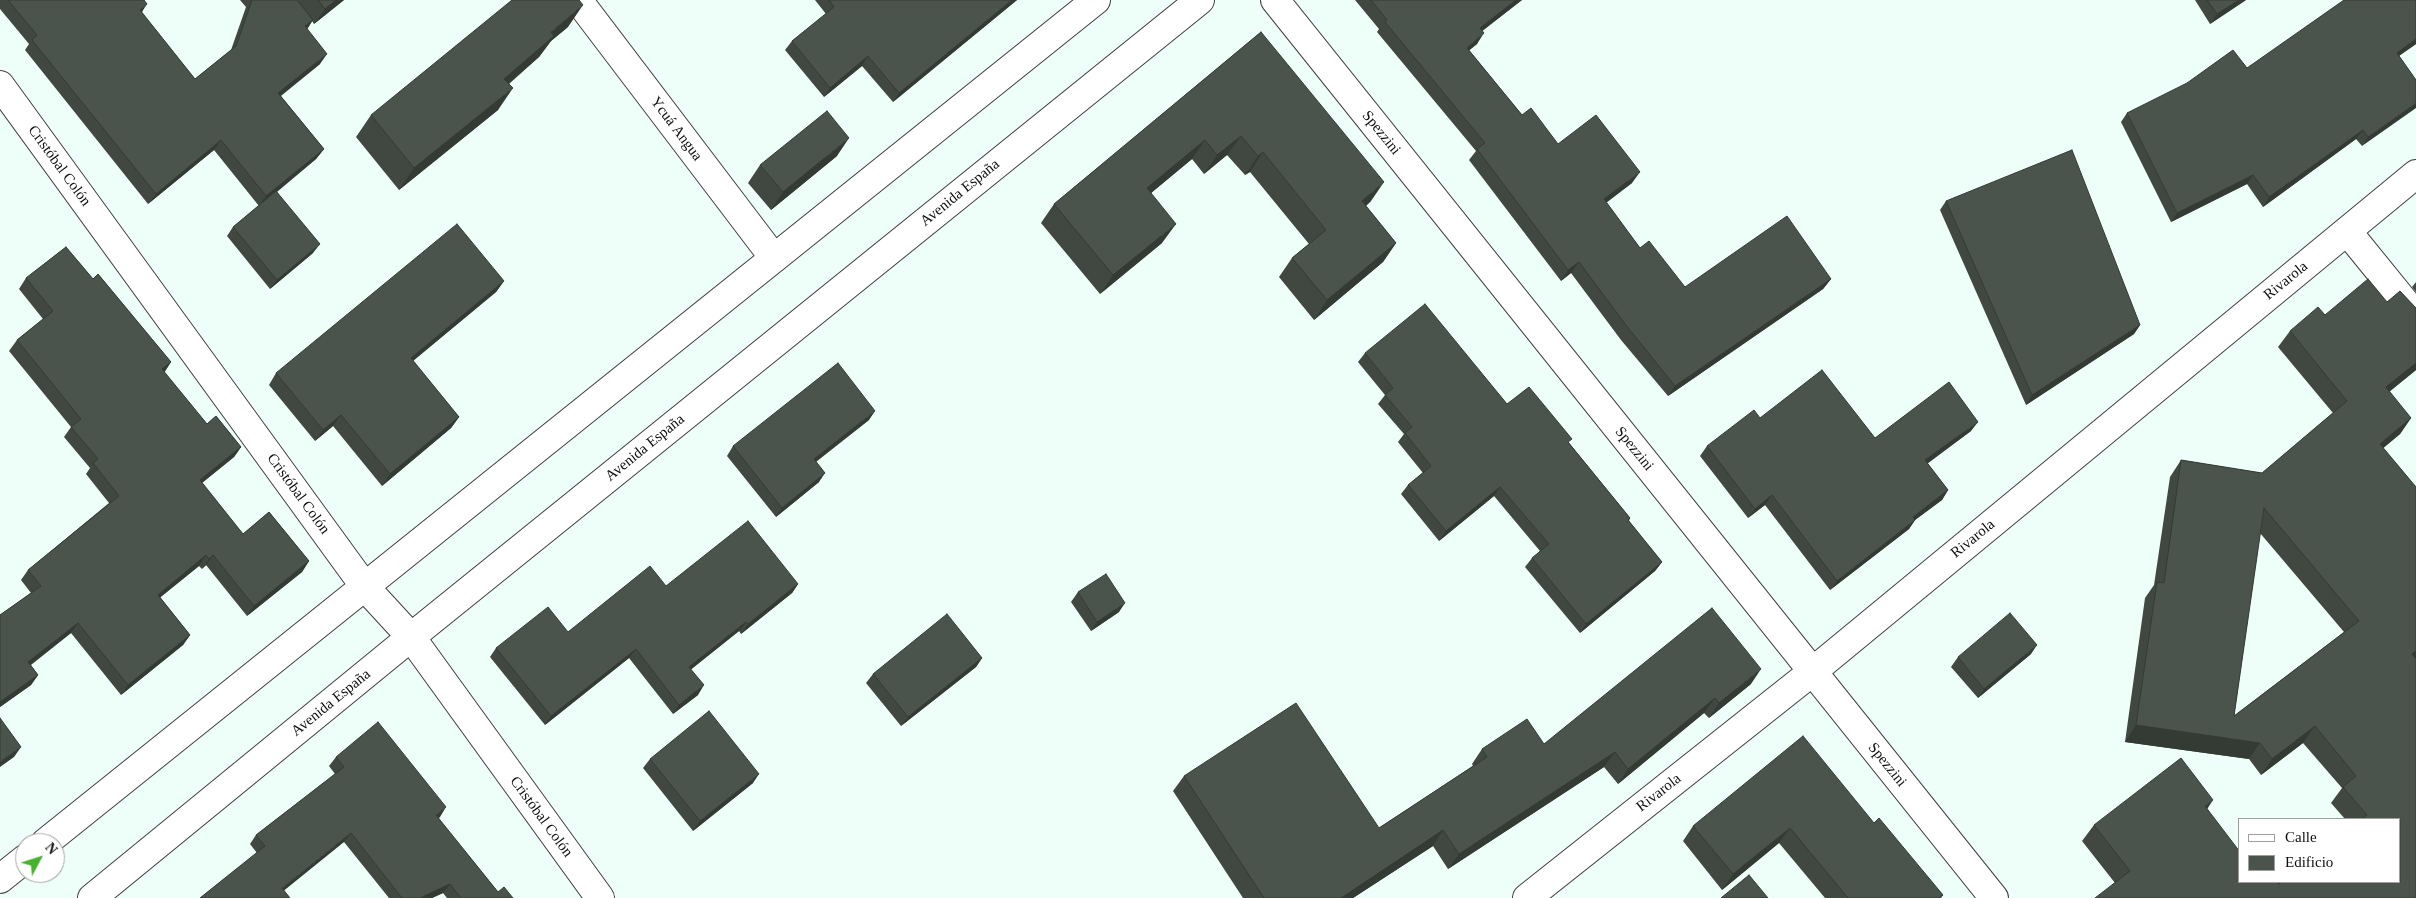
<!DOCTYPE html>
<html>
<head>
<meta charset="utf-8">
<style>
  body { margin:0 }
  #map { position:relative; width:2416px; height:898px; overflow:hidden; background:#eefef8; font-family:"Times New Roman",serif }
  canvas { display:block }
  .legend { position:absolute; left:2238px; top:818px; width:162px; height:65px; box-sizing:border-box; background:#fff; border:1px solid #9e9e9e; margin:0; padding:6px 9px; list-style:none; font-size:15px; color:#0d0d0d }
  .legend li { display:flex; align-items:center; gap:10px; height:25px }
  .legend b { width:25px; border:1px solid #9e9e9e }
  .north { position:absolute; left:15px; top:833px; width:50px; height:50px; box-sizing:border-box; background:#fff; border:1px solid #9e9e9e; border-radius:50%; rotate:50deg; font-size:14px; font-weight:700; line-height:20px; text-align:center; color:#0d0d0d }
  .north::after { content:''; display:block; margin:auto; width:18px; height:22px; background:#49b130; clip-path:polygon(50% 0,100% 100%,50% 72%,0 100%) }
</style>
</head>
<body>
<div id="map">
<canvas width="2416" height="898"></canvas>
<ul class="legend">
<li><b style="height:6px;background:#fff"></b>Calle</li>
<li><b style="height:14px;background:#4a544c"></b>Edificio</li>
</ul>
<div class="north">N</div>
</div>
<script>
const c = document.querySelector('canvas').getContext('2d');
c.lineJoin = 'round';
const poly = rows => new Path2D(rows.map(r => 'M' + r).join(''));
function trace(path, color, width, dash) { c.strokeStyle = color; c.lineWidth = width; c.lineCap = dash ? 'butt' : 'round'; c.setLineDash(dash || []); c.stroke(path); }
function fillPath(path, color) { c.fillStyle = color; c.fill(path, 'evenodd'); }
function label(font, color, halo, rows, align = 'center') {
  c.font = font + ' "Times New Roman",serif'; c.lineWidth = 5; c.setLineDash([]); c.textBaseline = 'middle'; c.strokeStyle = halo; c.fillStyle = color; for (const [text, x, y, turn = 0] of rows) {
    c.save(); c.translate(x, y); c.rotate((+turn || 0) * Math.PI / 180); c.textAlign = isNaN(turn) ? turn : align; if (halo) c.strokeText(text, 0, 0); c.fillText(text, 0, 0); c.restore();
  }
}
const minor = poly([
  [578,0,774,258],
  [1275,0,1994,898],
  [0,85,365,587,411,637,600,898],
  [2347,231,2416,316],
  [1527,898,1812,672,2416,174]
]);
const tertiary = poly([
  [45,843,1096,0],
  [0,879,25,859],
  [92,898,411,637,1200,0]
]);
const wall = poly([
  [0,0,144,0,142,13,195,79,231,50,246,7,240,0,297,0,297,1,298,0,344,0,314,24,312,21,307,29,320,64,281,96,324,149,316,159,277,192,313,253,270,289,227,236,233,227,259,206,214,150,148,204,25,50,29,44,0,9],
  [815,0,1017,0,893,102,862,66,824,97,785,50,792,41,826,14],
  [1355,0,1522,0,1482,31,1477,44,1469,50,1522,115,1558,144,1632,183,1606,202,1640,248,1685,287,1831,279,1823,289,1668,396,1621,340,1571,273,1561,281,1469,160,1476,151,1377,32,1379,29],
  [2195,0,2246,0,2210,24],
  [2416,0,2416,44,2399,56,2416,80,2362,146,2356,139,2263,207,2247,184,2171,222,2121,122,2127,113,2247,68],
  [568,27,551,41,539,57,509,84,498,110,399,190,356,137,371,115],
  [1261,32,1371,201,1366,206,1396,243,1383,262,1314,320,1279,277,1292,258,1309,244,1250,172,1245,175,1227,155,1204,174,1192,159,1151,193,1162,243,1100,294,1041,223,1054,204],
  [837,156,771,210,748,183,760,165],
  [1946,201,2140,325,2134,334,2026,405,1940,210],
  [66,247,93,279,98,274,171,362,164,372,207,424,216,416,241,447,234,457,202,483,243,534,269,512,309,561,302,572,247,616,206,565,202,569,199,566,160,597,190,635,183,645,121,695,71,633,31,665,38,675,31,685,0,707,0,615,31,593,21,580,28,570,109,503,86,474,90,468,64,437,71,427,9,351,17,340,43,319,19,289,26,278],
  [504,281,496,292,413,361,459,417,451,428,382,486,333,426,315,441,269,385,276,373],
  [2416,282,2416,292,2412,287],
  [2387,302,2416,308,2416,370,2389,392,2411,418,2400,434,2383,448,2416,487,2416,898,2115,883,2082,841,2094,825,2207,809,2240,882,2279,884,2400,819,2345,819,2331,803,2342,788,2303,743,2261,775,2249,759,2125,742,2145,598,2154,585,2170,477,2181,460,2262,473,2333,413,2278,347,2290,331,2325,315],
  [2260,533,2344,632,2234,716],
  [1365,353,1507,404,1569,443,1630,518,1629,521,1662,562,1655,571,1580,633,1525,567,1532,558,1540,551,1494,496,1439,541,1401,494,1408,485,1423,473,1398,442,1404,434,1378,404,1385,395,1358,362],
  [1760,418,1875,438,1971,431,1927,463,1948,490,1942,500,1915,520,1909,529,1830,590,1765,505,1748,518,1700,456,1707,446],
  [869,420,816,462,819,482,776,517,727,456,733,446],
  [798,584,792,593,741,634,739,631,691,669,698,695,673,714,629,658,545,725,490,657,496,648,568,632,666,586],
  [1078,592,1119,612,1091,631,1071,602],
  [2031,654,1978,698,1951,667,1958,657],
  [982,658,976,667,901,726,866,683,873,674],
  [1751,684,1709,718,1704,713,1618,784,1604,767,1448,869,1433,846,1353,898,1243,898,1173,791,1184,776,1379,828,1473,766,1472,764,1482,749,1544,744],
  [336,757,440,817,438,818,498,892,513,898,447,898,443,893,432,898,389,898,344,842,200,898,257,853,250,844,256,835,335,774,329,766],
  [650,759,753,783,693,831,643,768],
  [1874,823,1943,895,1941,898,1825,898,1779,843,1722,890,1683,841,1693,826]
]);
const shadedWall = poly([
  [336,0,344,0,314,24,325,9],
  [1012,0,1017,0,893,102,899,93],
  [1516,0,1522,0,1472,39,1480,28],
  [2239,0,2246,0,2210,24,2217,14],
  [147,4,140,15,140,10],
  [583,5,568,27,551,41,539,57,489,100,504,79,551,32],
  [313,20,306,31,305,26],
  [1484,33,1477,44,1460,58,1467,48],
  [2416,39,2416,44,2390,62,2397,53],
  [327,54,320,64,271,103,278,93],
  [868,56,862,66,824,97,830,88],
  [513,88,498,110,399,190,414,168],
  [2416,103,2416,108,2362,146,2368,137],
  [2363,130,2356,139,2263,207,2269,197],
  [1241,136,1227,155,1204,174,1217,155],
  [849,138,837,156,771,210,783,192],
  [221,140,214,150,148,204,156,194],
  [1205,140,1192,159,1133,208,1147,188],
  [324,149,316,159,259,206,266,196],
  [1263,152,1250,172,1245,175,1258,156],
  [1640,172,1632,183,1597,210,1604,199],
  [2253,175,2247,184,2171,222,2177,213],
  [1384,182,1371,201,1349,220,1362,201],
  [1176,224,1162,243,1100,294,1113,275],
  [1396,243,1383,262,1314,320,1327,300],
  [320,244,313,253,270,289,277,280],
  [1579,262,1571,273,1561,281,1568,270],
  [1831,279,1823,289,1668,396,1675,386],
  [504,281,496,292,403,369,411,358],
  [2140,325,2134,334,2026,405,2032,395],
  [171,362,164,373,162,369],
  [2416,363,2416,370,2374,404,2386,387],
  [875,411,869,420,807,468,814,459],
  [341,415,333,426,315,441,323,430],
  [459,417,451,428,382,486,390,474],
  [2411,418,2400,434,2368,461,2380,444],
  [1978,422,1971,431,1919,470,1925,460],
  [241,447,234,457,193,490,200,480],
  [825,473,819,482,776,517,782,508],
  [1500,487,1494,496,1439,541,1446,531],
  [1948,490,1942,500,1915,520,1909,529,1830,590,1837,581,1913,517],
  [1772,495,1765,505,1748,518,1755,509],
  [206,555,199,566,151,605,158,595],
  [213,555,206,565,202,569,209,559],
  [309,561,302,572,247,616,254,606],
  [1662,562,1655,571,1580,633,1586,624],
  [798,584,792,593,741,634,748,624],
  [1125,603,1119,612,1091,631,1097,622],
  [746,622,739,631,683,676,689,667],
  [78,623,71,633,21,672,28,662],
  [190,635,183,645,121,695,128,685],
  [2037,645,2031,654,1978,698,1984,689],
  [636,649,629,658,545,725,551,716],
  [2416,651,2416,658,2401,671,2412,654],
  [982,658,976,667,901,726,908,717],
  [1761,669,1751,684,1709,718,1719,703],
  [38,675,31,685,0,707,0,702],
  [704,685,698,695,673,714,679,705],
  [1715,698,1704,713,1618,784,1628,769],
  [2136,725,2260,743,2249,759,2125,742],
  [2315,726,2303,743,2261,775,2272,759],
  [21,747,14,757,0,767,0,762],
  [1615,752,1604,767,1448,869,1459,854],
  [759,774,753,783,693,831,700,821],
  [2213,800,2202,817,2205,806],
  [446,807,440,817,430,825,436,815],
  [1790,828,1779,843,1722,890,1733,874],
  [1443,830,1433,846,1353,898,1341,898],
  [351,833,344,842,276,897,282,888],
  [450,884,443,893,432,898,421,898,424,896]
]);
const building = poly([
  [8,0,144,0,147,4,140,10,195,79,236,46,252,0,297,0,313,20,305,26,327,54,278,93,324,149,266,196,221,140,156,194,32,40,37,35,8,0],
  [318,0,336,0,325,9,318,0],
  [512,0,579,0,583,5,551,32,554,36,504,79,513,88,414,168,371,115,512,0],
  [829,0,1012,0,899,93,868,56,830,88,792,41,834,7,829,0],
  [1371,0,1516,0,1480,28,1484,33,1467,48,1522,115,1531,108,1558,144,1596,115,1640,172,1604,199,1640,248,1649,241,1685,287,1787,216,1831,279,1675,386,1629,329,1579,262,1568,270,1477,149,1485,143,1385,22,1387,20,1371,0],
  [2207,0,2239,0,2217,14,2207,0],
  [2344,0,2416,0,2416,39,2397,53,2416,80,2416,103,2368,137,2363,130,2269,197,2253,175,2177,213,2127,113,2187,83,2233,50,2247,68,2344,0],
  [1261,32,1384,182,1362,201,1396,243,1327,300,1292,258,1326,230,1263,152,1258,156,1241,136,1217,155,1205,140,1147,188,1176,224,1113,275,1054,204,1261,32],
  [827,111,849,138,783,192,760,165,827,111],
  [2072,150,2140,325,2032,395,1946,201,2072,150],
  [276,191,320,244,277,280,233,227,276,191],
  [457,224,504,281,411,358,459,417,390,474,341,415,323,430,276,373,457,224],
  [66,247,93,279,98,274,171,362,162,369,207,424,216,416,241,447,200,480,243,534,269,512,309,561,254,606,213,555,209,559,206,555,158,595,190,635,128,685,78,623,28,662,38,675,0,702,0,615,41,586,28,570,119,496,93,463,98,459,71,427,81,419,17,340,53,311,26,278,66,247],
  [2368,279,2387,302,2400,291,2416,308,2416,363,2386,387,2411,418,2380,444,2416,487,2416,651,2412,654,2416,659,2416,898,2095,898,2130,871,2094,825,2181,758,2213,800,2205,806,2240,852,2240,882,2277,882,2279,884,2281,882,2400,882,2400,819,2362,819,2367,815,2343,787,2356,776,2315,726,2272,759,2260,743,2136,725,2157,582,2164,583,2181,460,2262,473,2347,401,2290,331,2318,307,2325,315,2368,279],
  [2264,508,2359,621,2234,716,2264,508],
  [1425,304,1507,404,1529,387,1572,439,1568,442,1630,518,1628,520,1662,562,1586,624,1532,558,1549,544,1500,487,1446,531,1408,485,1431,466,1405,433,1412,427,1385,395,1393,388,1365,353,1425,304],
  [838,363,875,411,814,459,825,473,782,508,733,446,838,363],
  [1822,370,1875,438,1949,382,1978,422,1925,460,1948,490,1913,517,1915,520,1837,581,1772,495,1755,509,1707,446,1754,410,1760,418,1822,370],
  [748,521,798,584,748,624,746,622,689,667,704,685,679,705,636,649,551,716,496,648,548,607,568,632,650,566,666,586,748,521],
  [1106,574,1125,603,1097,622,1078,592,1106,574],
  [1712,608,1761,669,1719,703,1715,698,1628,769,1615,752,1459,854,1443,830,1341,898,1264,898,1184,776,1296,703,1379,828,1487,757,1482,749,1527,719,1544,744,1712,608],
  [2010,613,2037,645,1984,689,1958,657,2010,613],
  [947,614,982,658,908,717,873,674,947,614],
  [709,711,759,774,700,821,650,759,709,711],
  [0,718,21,747,0,762,0,718],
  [378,722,446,807,436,815,498,892,504,887,513,898,461,898,450,884,424,896,421,898,402,898,351,833,282,888,290,898,200,898,265,846,256,835,344,767,336,757,378,722],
  [1803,736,1874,823,1879,818,1943,895,1939,898,1848,898,1790,828,1733,874,1693,826,1803,736],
  [1749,875,1768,898,1721,898,1749,875]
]);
const streetNames = [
  ["Ycuá Angua",676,129,53],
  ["Spezzini",1381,133,51],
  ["Cristóbal Colón",59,166,54],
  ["Avenida España",960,193,-39],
  ["Rivarola",2286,281,-39],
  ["Avenida España",645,448,-39],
  ["Spezzini",1634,449,51],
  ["Cristóbal Colón",298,494,54],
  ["Rivarola",1973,539,-39],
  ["Avenida España",331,703,-39],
  ["Spezzini",1887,765,51],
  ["Rivarola",1659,793,-38],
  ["Cristóbal Colón",541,817,54]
];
trace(minor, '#404040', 30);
trace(tertiary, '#404040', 30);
trace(minor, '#fff', 28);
trace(tertiary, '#fff', 28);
fillPath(wall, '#404841');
fillPath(shadedWall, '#343b35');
fillPath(building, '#4a544c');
trace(building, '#343b35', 1);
label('15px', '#0d0d0d', '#fff', streetNames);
</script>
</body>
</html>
